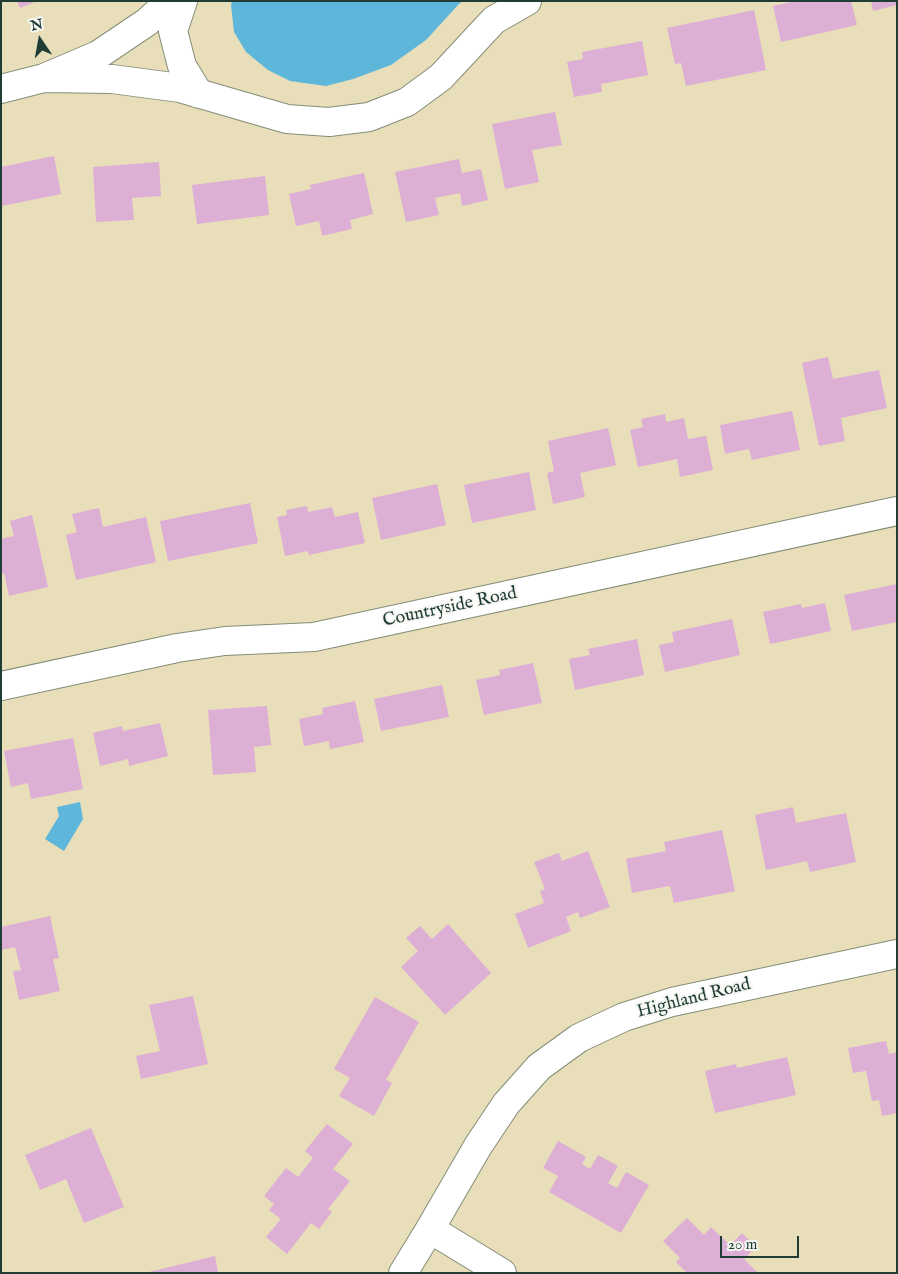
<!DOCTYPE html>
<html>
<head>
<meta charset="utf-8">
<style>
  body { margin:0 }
  #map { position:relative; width:898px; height:1274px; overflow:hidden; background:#e8deba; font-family:"IM FELL English",serif }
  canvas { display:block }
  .frame { position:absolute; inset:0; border:2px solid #1f3d34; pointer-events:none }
  .north { position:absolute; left:15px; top:15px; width:50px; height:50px; -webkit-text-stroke:4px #f6f6f2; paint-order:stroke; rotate:348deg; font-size:14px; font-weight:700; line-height:20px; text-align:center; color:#1f3d34 }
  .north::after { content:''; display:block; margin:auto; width:18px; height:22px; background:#1f3d34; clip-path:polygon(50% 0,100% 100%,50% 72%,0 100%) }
  .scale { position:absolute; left:720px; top:1236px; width:79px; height:22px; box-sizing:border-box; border:2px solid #1f3d34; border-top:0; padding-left:6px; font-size:15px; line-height:18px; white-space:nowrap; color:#1f3d34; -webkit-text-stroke:4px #f6f6f2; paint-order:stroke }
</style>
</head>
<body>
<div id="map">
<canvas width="898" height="1274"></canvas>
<div class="frame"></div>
<div class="north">N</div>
<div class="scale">20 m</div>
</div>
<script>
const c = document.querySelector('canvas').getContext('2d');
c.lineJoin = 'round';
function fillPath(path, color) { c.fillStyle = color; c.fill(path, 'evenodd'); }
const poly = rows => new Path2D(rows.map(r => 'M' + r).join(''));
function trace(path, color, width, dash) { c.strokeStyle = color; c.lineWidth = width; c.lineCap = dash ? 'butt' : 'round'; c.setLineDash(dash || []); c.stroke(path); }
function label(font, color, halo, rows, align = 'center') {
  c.font = font + ' "IM FELL English",serif'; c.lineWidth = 4; c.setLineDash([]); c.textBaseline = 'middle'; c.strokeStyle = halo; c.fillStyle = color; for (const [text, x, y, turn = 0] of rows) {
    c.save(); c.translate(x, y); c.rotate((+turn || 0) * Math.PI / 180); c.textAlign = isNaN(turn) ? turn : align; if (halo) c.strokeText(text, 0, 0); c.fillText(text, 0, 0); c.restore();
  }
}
const water = poly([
  [232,1,463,1,459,4,426,40,391,65,353,79,326,86,290,81,268,70,246,52,234,32,231,5],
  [80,802,83,819,64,851,45,839,59,816,57,807]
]);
const building = poly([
  [17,1,37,1,20,8],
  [796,1,851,1,857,25,781,42,773,6],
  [871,1,897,1,897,5,873,11],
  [754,10,766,70,686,86,681,63,675,64,667,28],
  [642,41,648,75,601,84,602,92,574,97,567,62,583,59,582,52],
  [555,112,562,145,532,150,539,182,505,189,492,124],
  [54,156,61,194,2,206,1,167],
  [459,159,462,173,481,169,488,200,462,206,460,193,435,198,439,215,406,222,395,172],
  [159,162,161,196,132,198,134,220,96,222,93,167],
  [364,173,373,214,350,220,352,229,322,236,319,221,296,226,289,194,311,189,310,185],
  [265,176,269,215,197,224,192,185],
  [828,357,833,379,879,370,887,408,841,418,845,441,819,446,802,363],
  [792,411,800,450,752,460,749,449,725,454,720,425],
  [665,414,666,422,684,418,688,439,706,436,713,470,680,477,677,459,638,467,630,430,643,427,641,419],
  [608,428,616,465,580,473,585,497,553,504,547,473,554,471,548,441],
  [529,472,536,510,472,523,464,485],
  [437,484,446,525,381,540,372,498],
  [250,503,258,543,168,561,160,521],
  [307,506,308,512,332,507,335,517,358,512,365,543,309,555,308,551,285,556,277,517,287,515,286,510],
  [99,508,103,527,146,517,156,562,76,580,66,535,77,532,72,514],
  [32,515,48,587,9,596,4,573,1,574,1,539,14,536,10,521],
  [897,584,897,622,852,631,844,595],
  [825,603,831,631,770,644,763,612,801,604,802,608],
  [732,619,740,655,665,672,659,645,674,642,672,632],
  [637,639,644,675,575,690,569,659,590,655,588,649],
  [533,663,542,703,484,715,476,680,500,675,499,670],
  [442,685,449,717,381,731,374,699],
  [355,701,364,742,330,749,329,741,304,746,299,719,323,714,322,708],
  [267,706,271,745,254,747,256,772,213,775,208,710],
  [160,723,168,756,129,766,128,759,100,766,93,733,122,726,123,731],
  [73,738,83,789,31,799,28,783,11,787,4,751],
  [793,807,796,823,846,813,856,862,810,872,807,861,766,870,755,815],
  [722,830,735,891,674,903,670,886,632,893,626,859,666,851,664,842],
  [588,851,610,907,580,918,578,912,566,917,571,931,528,948,515,914,544,903,540,891,545,889,534,862,559,853,562,861],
  [50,916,59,958,53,959,60,991,19,1000,13,971,21,970,15,947,1,950,1,927],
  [448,924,491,973,445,1015,401,967,418,951,406,938,420,926,432,939],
  [193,996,208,1064,141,1079,136,1056,160,1051,149,1005],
  [375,997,419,1022,386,1080,392,1083,374,1116,339,1096,350,1078,334,1069],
  [886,1041,889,1054,897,1052,897,1113,882,1116,879,1100,872,1101,866,1071,853,1073,848,1048],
  [787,1057,796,1095,715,1113,705,1071,736,1064,737,1068],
  [327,1124,353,1144,333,1169,350,1181,328,1209,332,1212,319,1229,311,1223,287,1254,266,1237,281,1219,269,1210,274,1204,264,1196,286,1168,298,1177,313,1158,305,1151],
  [91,1128,124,1207,84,1223,66,1179,40,1190,25,1155],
  [558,1141,586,1157,582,1164,590,1169,598,1155,618,1166,608,1183,617,1188,626,1172,649,1185,621,1233,549,1192,558,1176,543,1168],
  [687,1218,704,1235,711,1227,730,1245,742,1233,756,1247,744,1259,758,1273,687,1273,676,1262,680,1258,663,1241],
  [215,1256,218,1273,149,1273,149,1272]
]);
const minor = poly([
  [1,686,177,648,225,641,314,637,897,511],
  [430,1229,502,1273],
  [403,1273,430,1229,478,1146,506,1104,539,1067,579,1038,624,1017,672,1002,897,954]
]);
const tertiary = poly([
  [183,1,173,31,182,66,199,94],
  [44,78,112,79,180,88,287,119,329,122,369,117,407,102,441,77,494,20,527,1],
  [1,89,44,78,98,55,147,22,170,1]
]);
const streetNames = [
  ["Countryside Road",450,608,-12],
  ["Highland Road",694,999,-14]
];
fillPath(water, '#5eb6db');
fillPath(building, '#ddafd5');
trace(minor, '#848e77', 30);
trace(tertiary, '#848e77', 30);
trace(minor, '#fff', 28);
trace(tertiary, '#fff', 28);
label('18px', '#1f3d34', '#f6f6f2', streetNames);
</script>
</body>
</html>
